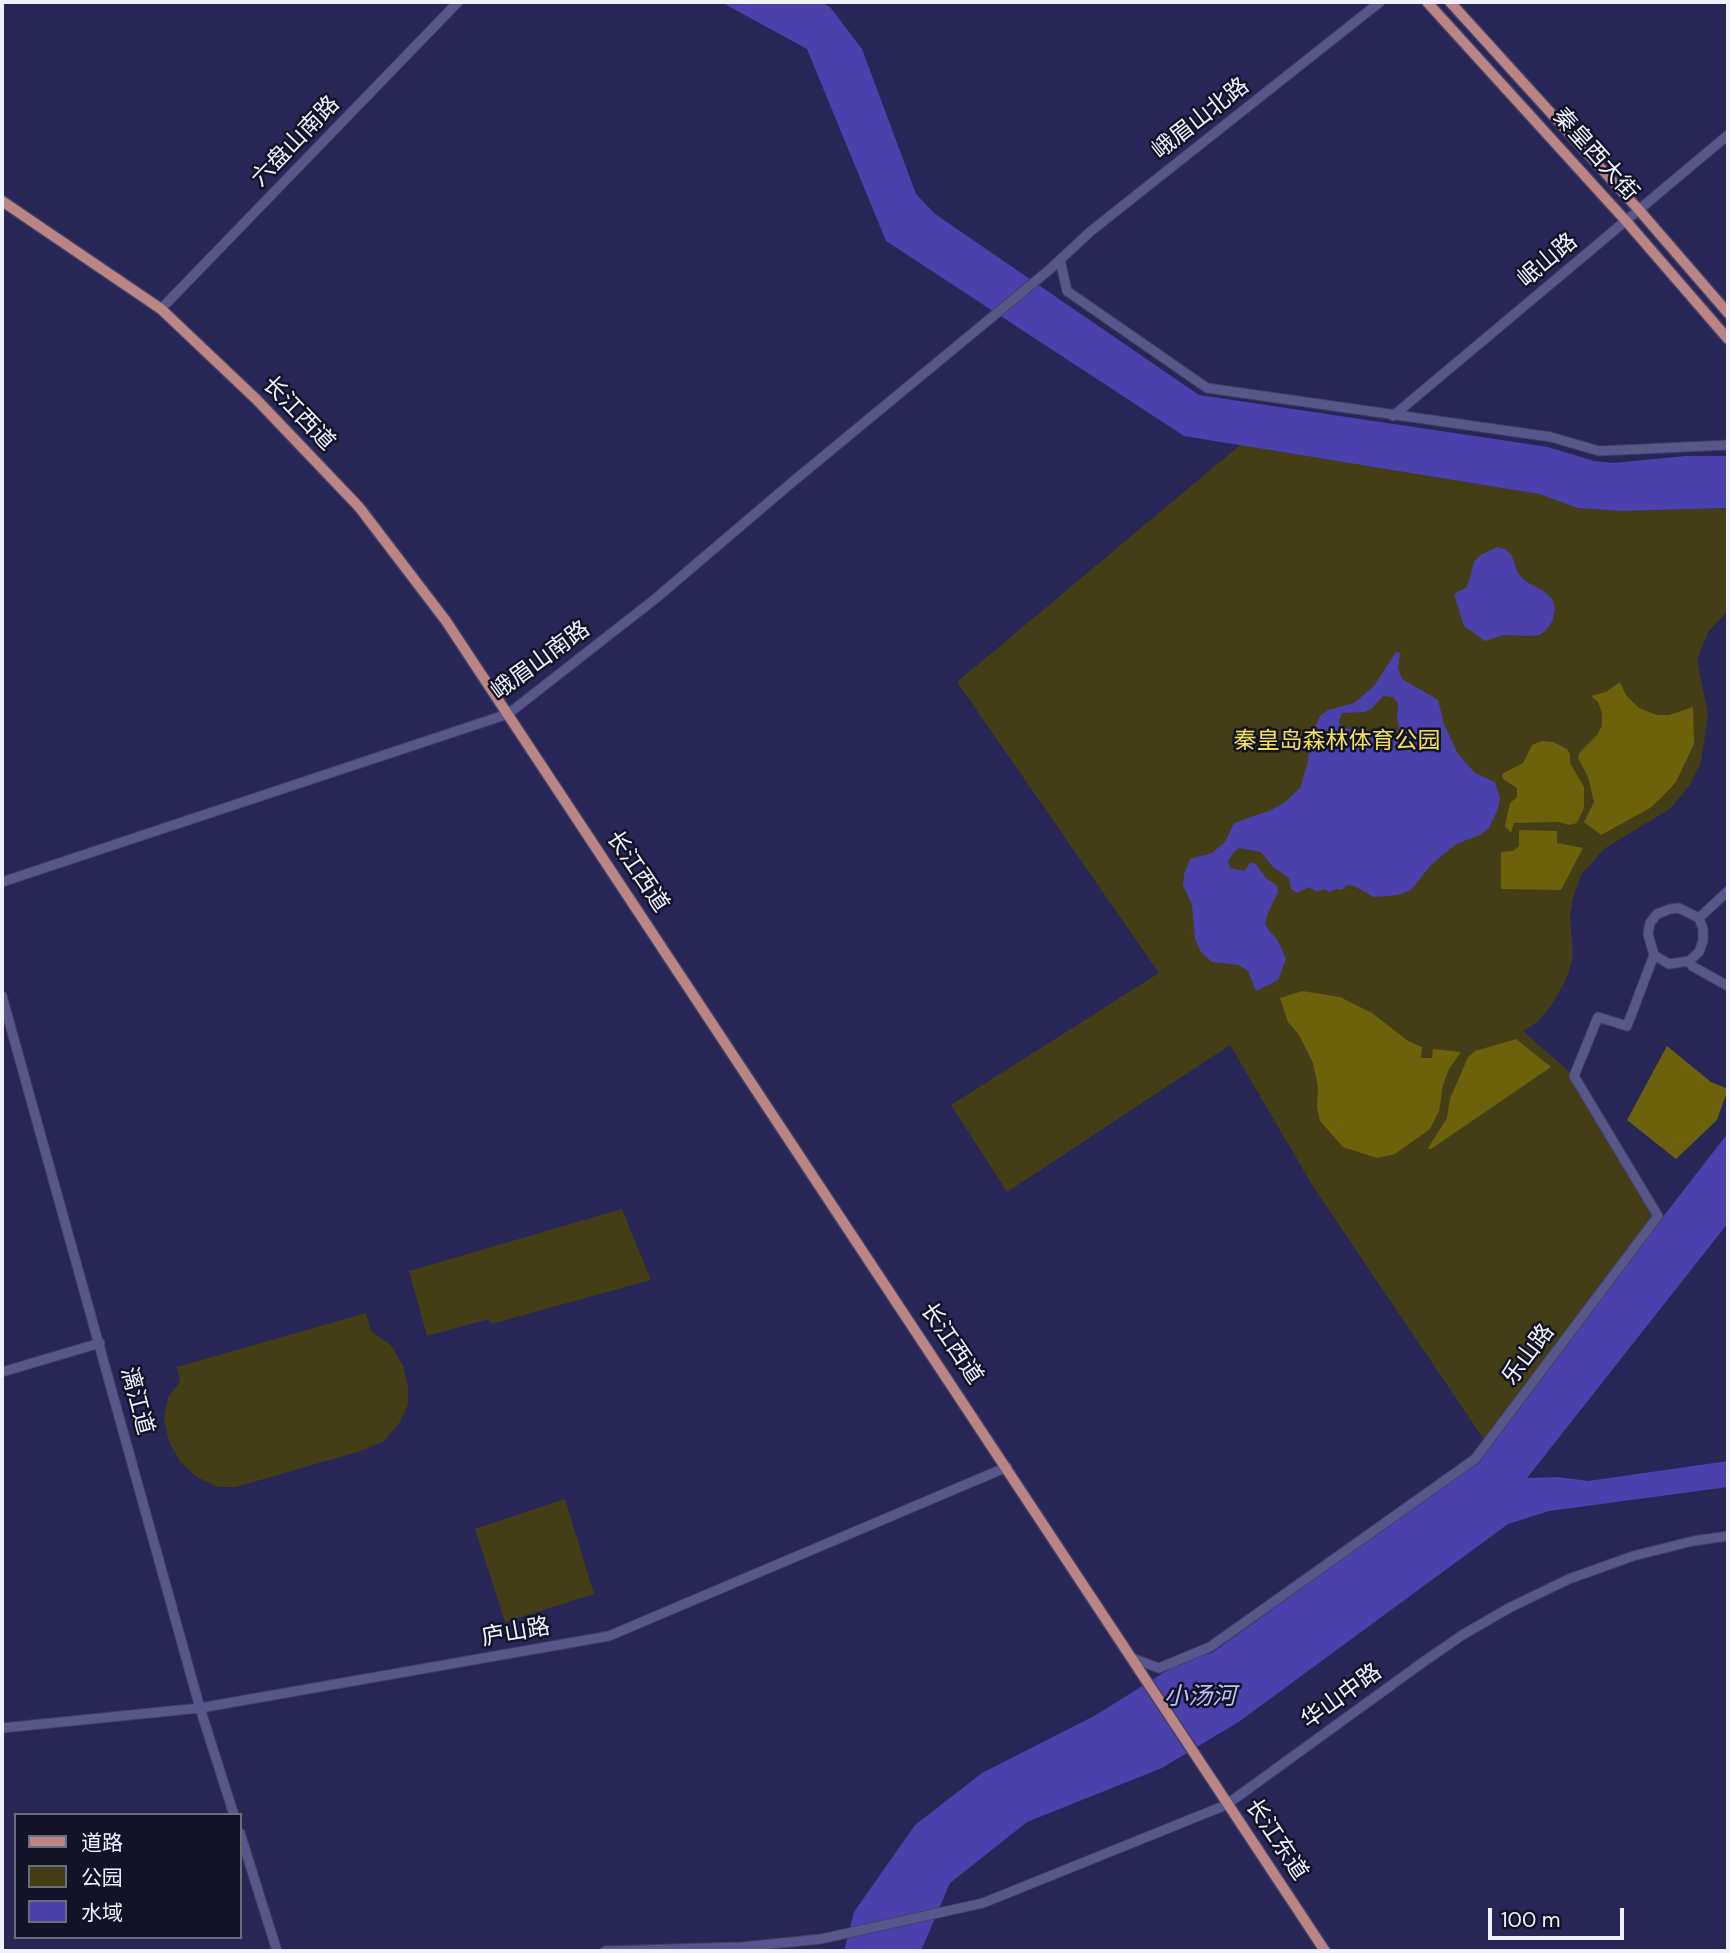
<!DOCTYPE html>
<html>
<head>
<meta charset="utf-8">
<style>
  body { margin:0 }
  #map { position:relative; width:1730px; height:1953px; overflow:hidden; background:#282656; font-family:"DM Sans","Noto Sans SC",sans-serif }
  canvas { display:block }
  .frame { position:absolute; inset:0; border:4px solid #f0f1fd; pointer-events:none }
  .legend { position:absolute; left:14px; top:1813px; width:228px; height:126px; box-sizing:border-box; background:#131328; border:2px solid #6b6c7d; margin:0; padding:9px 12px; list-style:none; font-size:21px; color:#f0f1fd }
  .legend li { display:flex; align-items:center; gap:14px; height:35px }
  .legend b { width:35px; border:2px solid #6b6c7d }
  .scale { position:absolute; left:1488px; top:1908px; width:136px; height:32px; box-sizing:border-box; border:4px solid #f0f1fd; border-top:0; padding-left:9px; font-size:21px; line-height:24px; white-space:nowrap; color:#f0f1fd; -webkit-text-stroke:5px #131328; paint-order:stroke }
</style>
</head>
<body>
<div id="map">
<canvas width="1730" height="1953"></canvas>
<div class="frame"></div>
<ul class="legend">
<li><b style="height:9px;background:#ba8585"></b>道路</li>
<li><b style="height:19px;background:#433e15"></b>公园</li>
<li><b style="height:19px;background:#4c41ac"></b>水域</li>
</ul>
<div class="scale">100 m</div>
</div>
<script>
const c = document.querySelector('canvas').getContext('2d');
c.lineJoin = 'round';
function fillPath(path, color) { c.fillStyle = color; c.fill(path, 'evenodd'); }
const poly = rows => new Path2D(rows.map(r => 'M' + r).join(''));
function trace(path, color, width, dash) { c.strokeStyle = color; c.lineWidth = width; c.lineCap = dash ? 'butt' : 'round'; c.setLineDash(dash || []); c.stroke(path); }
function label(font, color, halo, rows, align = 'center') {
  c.font = font + ' "DM Sans","Noto Sans SC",sans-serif'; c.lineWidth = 5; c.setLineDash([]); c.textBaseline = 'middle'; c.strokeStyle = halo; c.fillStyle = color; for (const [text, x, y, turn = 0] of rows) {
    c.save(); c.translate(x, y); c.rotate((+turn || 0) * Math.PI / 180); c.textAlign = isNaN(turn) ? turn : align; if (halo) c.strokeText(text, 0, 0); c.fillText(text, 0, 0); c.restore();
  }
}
const green = poly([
  [1240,445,1539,494,1578,508,1623,511,1728,508,1728,611,1708,632,1697,660,1708,714,1701,763,1689,786,1671,808,1604,849,1582,874,1574,894,1570,914,1573,957,1566,980,1551,1006,1536,1023,1523,1031,1574,1076,1658,1216,1487,1444,1314,1188,1230,1045,1007,1192,951,1105,1159,973,957,682],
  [622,1209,651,1280,491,1324,489,1319,427,1336,409,1271],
  [366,1313,371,1331,392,1346,404,1368,408,1387,408,1405,400,1422,384,1441,361,1451,236,1487,217,1487,197,1477,181,1463,169,1442,164,1419,168,1397,180,1382,177,1367],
  [565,1499,594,1594,505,1622,475,1529]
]);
const forest = poly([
  [1620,682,1626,695,1639,708,1657,715,1669,715,1693,707,1694,744,1676,782,1662,797,1650,808,1601,835,1584,822,1594,802,1588,777,1578,758,1580,752,1597,735,1602,726,1602,713,1598,702,1591,696,1606,692],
  [1542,741,1553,742,1567,749,1570,754,1570,763,1584,787,1584,808,1577,823,1569,825,1558,822,1514,823,1511,833,1505,826,1510,803,1517,797,1517,788,1503,779,1502,774,1523,763,1532,745],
  [1519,830,1557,831,1557,843,1583,848,1561,890,1501,889,1501,852,1513,851,1519,846],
  [1302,991,1340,997,1372,1013,1408,1041,1422,1047,1421,1058,1432,1058,1433,1049,1461,1052,1449,1069,1443,1085,1439,1111,1430,1129,1395,1154,1377,1158,1343,1147,1320,1121,1317,1108,1318,1087,1313,1063,1299,1035,1288,1022,1280,998],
  [1516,1039,1551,1067,1431,1149,1428,1148,1447,1118,1450,1099,1468,1057,1475,1051],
  [1667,1046,1711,1082,1728,1089,1717,1120,1676,1159,1627,1120]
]);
const water = poly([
  [721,2,821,2,830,7,862,49,916,194,935,214,1199,395,1548,447,1594,461,1613,463,1686,456,1728,456,1728,508,1623,511,1578,508,1539,494,1184,436,886,241,807,49],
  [1497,547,1505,549,1511,554,1518,573,1525,581,1545,592,1552,599,1555,608,1553,620,1547,629,1539,635,1530,636,1504,635,1485,641,1464,626,1454,594,1467,587,1474,562,1479,556],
  [1396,652,1400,653,1398,668,1402,679,1438,700,1444,724,1458,754,1475,773,1495,782,1500,798,1498,809,1489,828,1480,835,1456,844,1431,865,1411,890,1398,895,1374,897,1354,886,1347,885,1342,890,1336,889,1329,892,1324,889,1317,892,1309,887,1297,893,1291,889,1289,878,1272,866,1261,852,1239,848,1235,851,1228,861,1230,868,1244,871,1251,862,1256,864,1266,878,1277,886,1278,892,1268,913,1265,924,1270,932,1277,939,1286,959,1278,980,1256,991,1248,971,1239,965,1212,962,1201,952,1195,939,1192,905,1183,885,1184,874,1190,859,1212,853,1225,842,1234,823,1271,810,1284,803,1300,788,1308,762,1309,740,1320,716,1328,710,1354,703,1374,686],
  [1383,696,1393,697,1398,703,1397,718,1399,727,1396,736,1390,739,1383,737,1375,729,1361,733,1340,726,1339,720,1342,713,1364,712,1371,709],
  [1728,1133,1728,1223,1527,1478,1558,1477,1588,1481,1728,1461,1728,1487,1549,1511,1508,1524,1240,1721,1162,1768,1027,1822,950,1883,921,1951,844,1951,854,1912,915,1825,982,1773,1096,1715,1187,1658,1212,1653,1469,1467]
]);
const minor = poly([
  [1060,260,1067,291,1207,388,1551,437,1599,451,1728,445],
  [161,309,458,2],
  [1393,416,1728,135],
  [2,882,508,714,655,599,790,484,1049,270,1091,231,1380,2],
  [1654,955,1648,934,1650,923,1657,914,1670,909,1679,908,1699,918],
  [1689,961,1692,966,1728,986],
  [2,996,200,1708,234,1815],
  [2,1372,100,1343],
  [1134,1659,1159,1668,1210,1647,1475,1459,1658,1216,1574,1076,1598,1017,1627,1026,1654,955,1669,964,1689,961,1699,952,1703,941,1703,929,1699,918,1728,891],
  [2,1728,200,1708,609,1636,1007,1467],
  [240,1833,277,1951],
  [605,1951,742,1947,821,1939,983,1903,1226,1805,1426,1660,1464,1634,1509,1608,1569,1579,1633,1556,1693,1541,1728,1536]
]);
const major = poly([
  [1427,2,1626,221,1728,339],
  [1450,2,1639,210,1728,313],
  [2,201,161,309,257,400,359,507,446,621,1325,1951]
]);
const streetNames = [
  ["峨眉山北路",1201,119,-38],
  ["六盘山南路",296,142,-46],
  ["秦皇西大街",1595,155,48],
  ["岷山路",1548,261,-40],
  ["长江西道",298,414,46],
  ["峨眉山南路",541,661,-36],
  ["长江西道",637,872,56],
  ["长江西道",951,1344,56],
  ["乐山路",1529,1355,-53],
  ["漓江道",136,1401,75],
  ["庐山路",516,1633,-10],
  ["华山中路",1342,1697,-36],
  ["长江东道",1276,1840,56]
];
const parkNames = [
  ["秦皇岛森林体育公园",1337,742]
];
const waterNames = [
  ["小汤河",1200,1698]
];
fillPath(green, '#433e15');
fillPath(forest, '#6c620b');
fillPath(water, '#4c41ac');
trace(minor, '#443e65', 11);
trace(major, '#443e65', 13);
trace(minor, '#57578c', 9);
trace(major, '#ba8585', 10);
label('23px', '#f0f1fd', '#131328', streetNames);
label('23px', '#f2e158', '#131328', parkNames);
label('italic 24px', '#bdc0f7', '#131328', waterNames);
</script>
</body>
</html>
